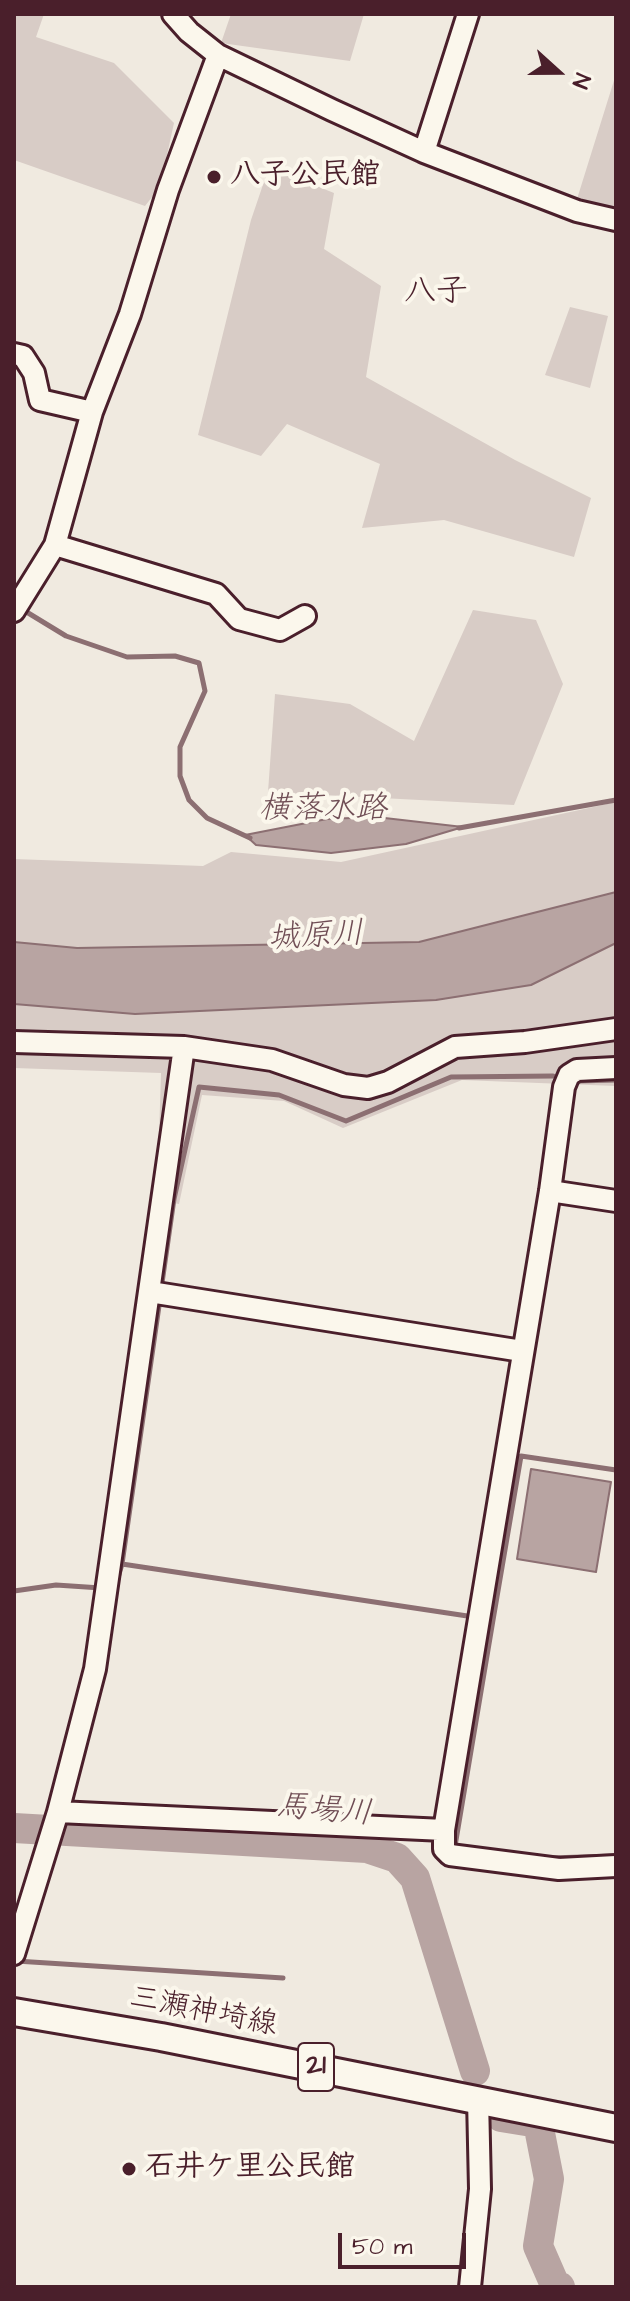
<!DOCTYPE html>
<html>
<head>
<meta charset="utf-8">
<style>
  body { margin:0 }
  #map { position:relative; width:630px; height:2301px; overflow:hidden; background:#f0eae0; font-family:"Architects Daughter",sans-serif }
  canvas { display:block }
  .frame { position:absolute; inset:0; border:16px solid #4a1f2b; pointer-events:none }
  .north { position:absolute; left:518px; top:32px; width:80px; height:80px; -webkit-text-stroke:6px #fbf7ec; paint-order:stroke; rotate:111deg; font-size:22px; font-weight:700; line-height:32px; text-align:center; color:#4a1f2b }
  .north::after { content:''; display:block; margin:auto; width:28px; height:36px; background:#4a1f2b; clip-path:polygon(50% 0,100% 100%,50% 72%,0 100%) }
  .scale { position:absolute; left:338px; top:2233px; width:128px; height:36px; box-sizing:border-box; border:4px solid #4a1f2b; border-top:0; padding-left:10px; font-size:24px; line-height:28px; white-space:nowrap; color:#4a1f2b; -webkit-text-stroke:6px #fbf7ec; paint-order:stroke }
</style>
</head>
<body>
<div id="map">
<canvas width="630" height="2301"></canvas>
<div class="frame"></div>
<div class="north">N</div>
<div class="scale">50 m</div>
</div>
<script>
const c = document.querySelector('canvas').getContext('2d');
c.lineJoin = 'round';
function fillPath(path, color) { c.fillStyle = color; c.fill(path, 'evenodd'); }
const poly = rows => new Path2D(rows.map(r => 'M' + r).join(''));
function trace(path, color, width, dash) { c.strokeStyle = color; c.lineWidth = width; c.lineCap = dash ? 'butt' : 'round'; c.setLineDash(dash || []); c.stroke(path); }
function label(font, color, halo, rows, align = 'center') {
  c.font = font + ' "Architects Daughter","Klee One",sans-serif'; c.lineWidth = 8; c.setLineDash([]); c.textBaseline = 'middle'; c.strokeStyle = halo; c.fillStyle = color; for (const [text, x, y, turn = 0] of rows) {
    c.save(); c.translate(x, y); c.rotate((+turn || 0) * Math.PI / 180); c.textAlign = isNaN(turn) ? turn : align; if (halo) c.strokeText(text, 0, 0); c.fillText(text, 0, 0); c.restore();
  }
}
const green = poly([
  [14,14,44,14,36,37,114,63,174,123,160,187,145,206,14,160],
  [231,14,364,14,350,61,221,43],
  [616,74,616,209,577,199],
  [269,167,334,193,324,249,381,286,366,377,515,460,591,498,574,557,444,520,362,528,380,464,287,424,261,456,198,435,251,220],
  [570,307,608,316,590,388,545,375],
  [473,610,536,620,563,684,514,805,268,792,275,694,350,704,414,741],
  [616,802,616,892,419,942,77,948,14,942,14,859,203,866,231,852,341,862],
  [616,943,616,1086,462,1080,343,1128,284,1101,202,1095,179,1204,157,1200,161,1073,14,1068,14,1004,135,1014,436,1000,531,985]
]);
const water = poly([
  [376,817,463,827,406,844,331,853,256,845,245,835,327,819,376,817],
  [616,892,616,943,531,985,436,1000,135,1014,14,1004,14,942,77,948,419,942,616,892],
  [531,1469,611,1482,596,1572,517,1559,531,1469]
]);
const stream = poly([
  [20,608,66,636,127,657,175,656,199,663,205,691,180,747,180,776,189,800,207,818,250,838],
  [459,828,616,800],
  [577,1081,616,1080],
  [162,1283,174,1199,199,1087,279,1095,346,1121,451,1077,553,1076],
  [122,1564,159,1306],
  [117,1581,122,1564,474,1617],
  [14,1591,56,1585,101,1588],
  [483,1619,493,1620,521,1456,616,1470],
  [460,1847,455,1846,493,1620],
  [549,1858,616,1856],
  [16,1961,283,1978]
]);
const river = poly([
  [14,1828,367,1848,397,1858,415,1878,475,2071],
  [501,2117,538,2123,549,2179,538,2246,555,2285,560,2287]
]);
const minor = poly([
  [173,14,189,32,218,55,332,110,424,152,577,211,616,220],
  [424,152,468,14],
  [14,354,23,356,34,373,40,400,92,412],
  [55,545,216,594,239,619,280,630,305,616],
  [14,611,55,545,92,412,130,314,168,190,218,55],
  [14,1042,184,1047,272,1060,344,1085,368,1088,388,1082,455,1047,525,1042,616,1029],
  [616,1068,577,1070,569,1075,564,1087,550,1191,444,1830,444,1849,450,1855,559,1869,616,1866],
  [550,1191,616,1201],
  [150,1292,522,1351],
  [58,1812,444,1830],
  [14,1954,58,1812,95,1669,184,1047],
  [470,2287,480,2189,478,2098]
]);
const major = poly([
  [14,2012,161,2037,616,2128]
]);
const markers = [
  [214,177,8,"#4a1f2b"],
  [129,2169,8,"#4a1f2b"]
];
const shields = [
  [316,2067,36]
];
const shieldNames = [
  ["21",316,2067]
];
const poiNames = [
  ["八子公民館",230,177],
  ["石井ケ里公民館",145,2169]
];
const streetNames = [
  ["三瀬神埼線",203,2013,11]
];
const neighbourhoodNames = [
  ["八子",436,293]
];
const waterNames = [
  ["横落水路",323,810],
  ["城原川",316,938,-3],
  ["馬場川",324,1812,5]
];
fillPath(green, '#d8ccc6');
fillPath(water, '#b8a4a2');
trace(water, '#8c6f72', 2);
trace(stream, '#8c6f72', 5);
trace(river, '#b8a4a2', 30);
trace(minor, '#4a1f2b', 26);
trace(major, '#4a1f2b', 32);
trace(minor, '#fbf7ec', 20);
trace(major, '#fbf7ec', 26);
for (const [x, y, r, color] of markers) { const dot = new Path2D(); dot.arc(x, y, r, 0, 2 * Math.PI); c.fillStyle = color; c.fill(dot); trace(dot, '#fbf7ec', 3); }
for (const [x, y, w] of shields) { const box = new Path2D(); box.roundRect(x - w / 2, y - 24, w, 48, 6); c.fillStyle = '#fbf7ec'; c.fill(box); trace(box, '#4a1f2b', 2); }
label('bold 28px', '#4a1f2b', null, shieldNames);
label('bold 30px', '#4a1f2b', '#fbf7ec', poiNames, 'left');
label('30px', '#4a1f2b', '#fbf7ec', streetNames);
label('32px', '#4a1f2b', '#fbf7ec', neighbourhoodNames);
label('italic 32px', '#704e55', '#fbf7ec', waterNames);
</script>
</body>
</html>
